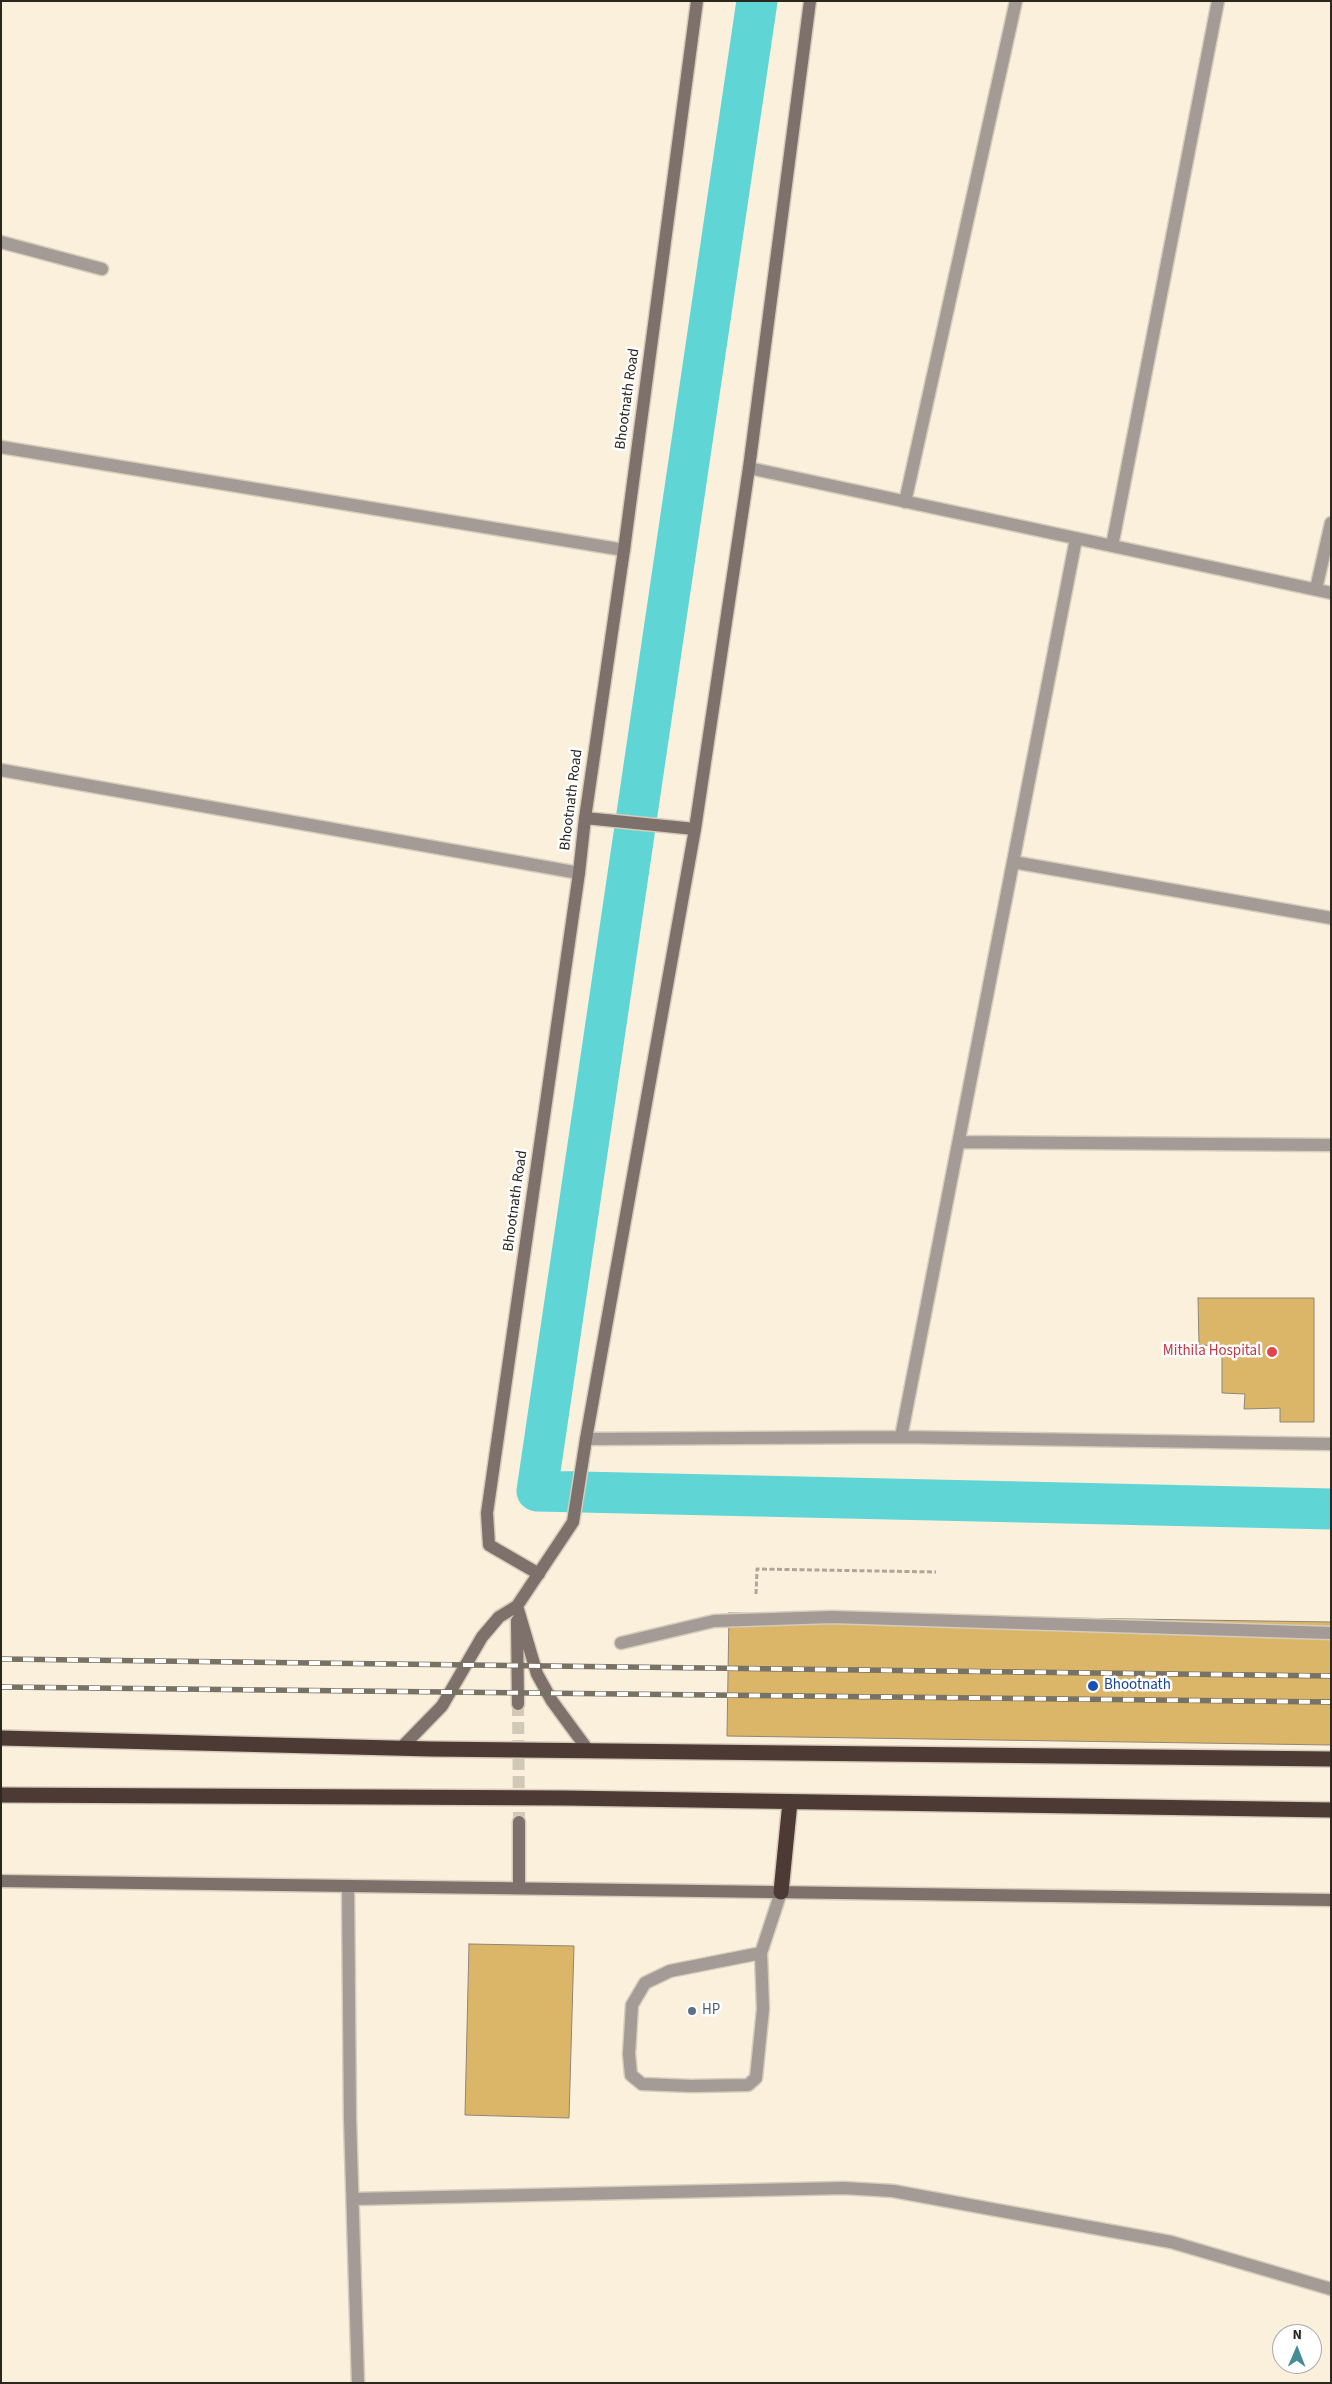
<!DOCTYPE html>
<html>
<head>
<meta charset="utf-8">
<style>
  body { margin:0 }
  #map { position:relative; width:1332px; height:2384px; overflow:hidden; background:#fbf0dc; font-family:"Source Sans 3",sans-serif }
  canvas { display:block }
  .frame { position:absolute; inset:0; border:2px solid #2b271f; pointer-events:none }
  .north { position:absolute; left:1272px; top:2324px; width:50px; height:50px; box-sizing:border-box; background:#fff; border:1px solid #aaa9a5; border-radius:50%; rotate:1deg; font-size:14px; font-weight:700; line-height:20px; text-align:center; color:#2b271f }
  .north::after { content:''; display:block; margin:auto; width:18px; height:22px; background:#458b96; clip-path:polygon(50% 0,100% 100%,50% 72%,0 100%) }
</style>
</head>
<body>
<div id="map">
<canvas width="1332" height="2384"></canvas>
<div class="frame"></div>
<div class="north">N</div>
</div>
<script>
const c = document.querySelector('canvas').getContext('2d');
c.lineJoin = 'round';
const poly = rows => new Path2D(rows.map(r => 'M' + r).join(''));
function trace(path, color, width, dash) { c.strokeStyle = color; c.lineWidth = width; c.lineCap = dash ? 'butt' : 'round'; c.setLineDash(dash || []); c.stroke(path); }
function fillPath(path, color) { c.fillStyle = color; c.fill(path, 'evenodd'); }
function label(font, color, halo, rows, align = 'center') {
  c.font = font + ' "Source Sans 3",sans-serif'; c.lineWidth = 5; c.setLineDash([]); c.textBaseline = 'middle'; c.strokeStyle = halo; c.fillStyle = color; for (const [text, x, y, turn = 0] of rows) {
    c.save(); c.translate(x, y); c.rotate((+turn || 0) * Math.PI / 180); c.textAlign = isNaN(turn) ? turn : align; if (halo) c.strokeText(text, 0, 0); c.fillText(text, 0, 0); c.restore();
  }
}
const canal = poly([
  [757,1,537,1491,1331,1509]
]);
const building = poly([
  [1198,1298,1314,1298,1314,1422,1280,1422,1280,1408,1244,1409,1245,1394,1222,1393,1222,1346,1199,1345,1198,1298],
  [729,1613,1331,1622,1331,1745,727,1736,729,1613],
  [469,1944,574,1946,569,2118,465,2115,469,1944]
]);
const secondaryTunnel = poly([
  [518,1704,519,1822]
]);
const path = poly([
  [756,1594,757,1569,936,1572]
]);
const lane = poly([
  [761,1953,670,1971,645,1983,632,2005,629,2054,631,2075,642,2084,691,2086,748,2085,756,2078,763,2009,761,1953,781,1892]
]);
const street = poly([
  [1,242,102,269],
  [1,447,624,550],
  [749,468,1331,593],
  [905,502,1016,1],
  [1112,546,1218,1],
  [1316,589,1331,523],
  [1,770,579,873],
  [1013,862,1331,918],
  [959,1142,1331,1145],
  [901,1437,1076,539],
  [586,1439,901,1437,1331,1444],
  [621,1643,714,1621,832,1617,1331,1633],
  [348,1886,350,2118,358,2383],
  [353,2199,844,2188,893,2191,1171,2242,1331,2289]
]);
const secondary = poly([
  [585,818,695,829],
  [539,1574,489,1545,487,1513,579,873,585,818,624,550,697,1],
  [517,1606,537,1674,552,1701,588,1750],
  [517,1621,518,1704],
  [400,1749,442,1706,482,1637,499,1617,517,1606,573,1522,586,1439,695,829,749,468,810,1],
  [519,1822,519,1888],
  [1,1881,1331,1900]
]);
const highway = poly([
  [1,1738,431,1749,1331,1759],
  [1,1795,565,1798,1331,1810],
  [781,1892,790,1802]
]);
const rail = poly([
  [1,1659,1331,1676],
  [1,1687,1331,1702]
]);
const markers = [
  [1272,1352,6,"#e0444e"],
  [1093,1686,6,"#1a4fb4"],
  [692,2011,5,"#5c6f8a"]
];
const streetNames = [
  ["Bhootnath Road",628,399,-82],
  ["Bhootnath Road",572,800,-83],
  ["Bhootnath Road",516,1201,-82]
];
const healthNames = [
  ["Mithila Hospital",1261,1352]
];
const transitNames = [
  ["Bhootnath",1104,1686]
];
const serviceNames = [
  ["HP",702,2011]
];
trace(canal, '#5fd5d6', 41);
fillPath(building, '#dbb668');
trace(building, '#908674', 1);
trace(secondaryTunnel, '#d1c8b6', 12, [12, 6]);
trace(lane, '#d6ccba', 15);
trace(street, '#d6ccba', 15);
trace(secondary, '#d6ccba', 15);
trace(highway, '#d6ccba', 18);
trace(path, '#afa697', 3, [5, 2.5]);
trace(lane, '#a49a96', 12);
trace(street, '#a49a96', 12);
trace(secondary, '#7e706b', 12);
trace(highway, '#4d3a34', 15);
trace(rail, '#787265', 5.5);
trace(rail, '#fff', 4, [11]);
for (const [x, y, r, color] of markers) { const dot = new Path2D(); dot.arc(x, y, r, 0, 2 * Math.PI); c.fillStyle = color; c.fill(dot); trace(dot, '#fff', 2); }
label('15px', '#2b271f', '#fff', streetNames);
label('15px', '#be3a42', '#fff', healthNames, 'right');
label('15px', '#164399', '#fff', transitNames, 'left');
label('15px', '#4e5e75', '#fff', serviceNames, 'left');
</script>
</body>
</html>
